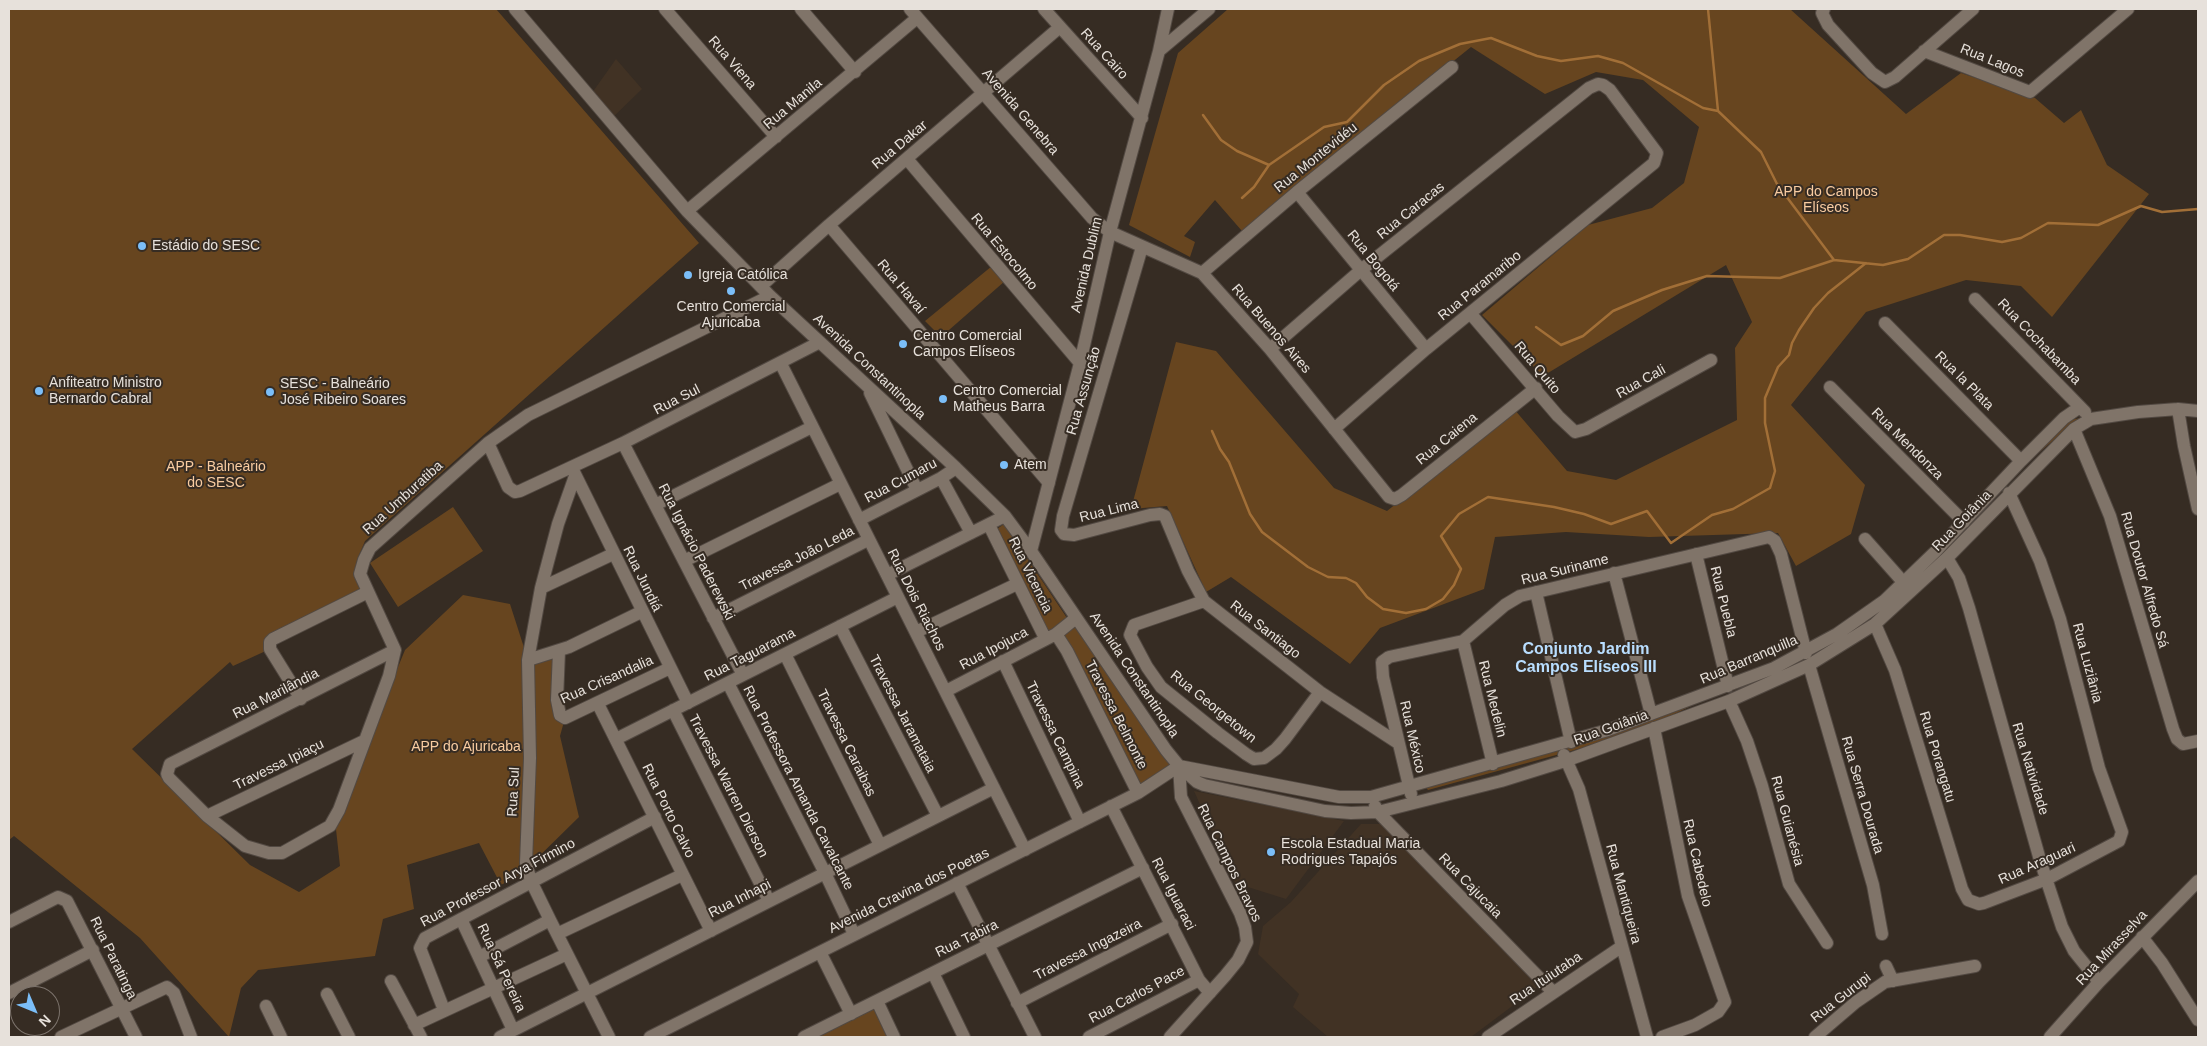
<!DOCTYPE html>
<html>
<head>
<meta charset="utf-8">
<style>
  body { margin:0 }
  #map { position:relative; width:2207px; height:1046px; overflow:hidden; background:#362c23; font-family:Helvetica,sans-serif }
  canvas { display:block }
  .frame { position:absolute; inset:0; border:10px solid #e7e1db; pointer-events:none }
  .north { position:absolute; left:10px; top:986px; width:50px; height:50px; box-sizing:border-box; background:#362c23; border:1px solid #7d746d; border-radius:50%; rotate:135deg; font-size:14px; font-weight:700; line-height:20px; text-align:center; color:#e7e1db }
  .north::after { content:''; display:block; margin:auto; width:18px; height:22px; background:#7bbef8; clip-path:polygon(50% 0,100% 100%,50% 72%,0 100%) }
</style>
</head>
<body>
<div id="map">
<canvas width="2207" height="1046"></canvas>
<div class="frame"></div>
<div class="north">N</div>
</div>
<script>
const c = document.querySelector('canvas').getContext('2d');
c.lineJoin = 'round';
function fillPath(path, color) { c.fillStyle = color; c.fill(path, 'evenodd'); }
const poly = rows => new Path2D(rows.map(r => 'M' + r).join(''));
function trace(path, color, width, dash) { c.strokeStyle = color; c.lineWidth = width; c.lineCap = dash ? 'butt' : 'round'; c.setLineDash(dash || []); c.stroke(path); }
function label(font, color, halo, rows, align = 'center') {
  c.font = font + ' Helvetica,sans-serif'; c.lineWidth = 4; c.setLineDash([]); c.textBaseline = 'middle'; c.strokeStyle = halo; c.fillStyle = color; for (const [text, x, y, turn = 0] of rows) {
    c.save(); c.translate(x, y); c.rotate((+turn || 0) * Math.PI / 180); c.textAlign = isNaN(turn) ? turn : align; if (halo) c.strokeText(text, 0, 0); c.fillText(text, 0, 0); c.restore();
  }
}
const built = poly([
  [616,59,642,89,607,123,587,100],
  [1194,791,1344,821,1286,899,1235,883],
  [1361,824,1381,824,1539,986,1471,1037,1328,1037,1293,1007,1299,994,1258,954,1263,926,1291,902]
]);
const green = poly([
  [9,9,496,9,699,243,365,541,357,560,355,575,364,594,273,639,270,649,233,666,230,662,132,749,250,865,299,892,340,866,335,820,405,650,463,595,510,604,528,660,559,651,557,700,565,718,560,736,579,817,521,874,501,885,479,843,407,865,414,909,383,919,375,956,258,970,241,988,229,1037,140,938,14,836,9,840],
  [1228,9,1790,9,1906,114,1961,73,2035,98,2064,123,2081,110,2107,165,2149,194,2052,317,2021,286,1966,280,1866,312,1791,405,1865,485,1851,534,1796,566,1778,533,1649,537,1566,532,1495,537,1484,589,1380,628,1350,664,1231,577,1206,592,1167,506,1131,509,1176,342,1216,351,1334,488,1387,511,1514,409,1567,471,1616,480,1737,420,1735,348,1752,322,1726,265,1543,376,1482,315,1588,225,1652,208,1684,183,1699,127,1643,80,1596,72,1545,94,1471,47,1242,231,1215,200,1184,236,1195,242,1190,257,1129,225,1178,53],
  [992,266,1005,281,941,337,925,321],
  [2080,418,2018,470,1948,549,1875,614,1817,649,1740,682,1660,721,1582,748,1428,790,1424,785,1580,742,1660,715,1814,645,1872,611,1943,545,2023,457,2071,420],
  [453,507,483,551,398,607,370,563],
  [1004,524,1071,624,1075,623,1177,772,1143,789,1060,633,1050,639,997,529],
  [877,1001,894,1037,819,1037,816,1032]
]);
const stream = poly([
  [1708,9,1718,111],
  [1203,115,1221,140,1237,151,1269,165],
  [1242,198,1254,187,1269,165,1324,127,1347,122,1384,85,1419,61,1460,44,1491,38,1537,56,1561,61,1598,56,1623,63,1703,108,1718,111,1761,152,1777,184,1834,260],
  [1536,327,1561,345,1583,336,1613,311,1662,290,1707,276,1780,278,1834,260,1883,265,1908,259,1944,235,1960,235,2002,242,2021,238,2048,223,2098,225,2141,206,2162,212,2198,209],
  [1212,431,1220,449,1229,462,1250,514,1262,532,1308,567,1328,577,1346,578,1356,583,1367,597,1383,609,1406,613,1426,609,1443,599,1454,585,1461,569,1441,536,1459,514,1488,497,1554,507,1584,514,1611,524,1647,511,1671,543,1712,515,1733,509,1770,488,1775,471,1765,423,1765,398,1770,386,1778,367,1789,355,1792,343,1799,330,1814,308,1828,293,1866,263]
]);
const minor = poly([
  [515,9,687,211,770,296,956,468,1005,516,1031,551,1166,750,1179,766,1197,782,1204,785,1325,811,1351,813,1378,812,1501,781,1565,761,1729,701,1809,665,1875,624,1947,558,2074,429,2091,419,2138,412,2178,409,2198,411],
  [665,9,776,137],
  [801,9,855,72],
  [910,9,1092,218,1110,232,1202,273,1270,349,1389,497,1395,499,1402,495,1536,388],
  [1044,9,1142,118],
  [1824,9,1822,13,1828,25,1872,73,1885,82,1895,77,1973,9],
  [1159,51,1168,9],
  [1924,51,2030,92,2128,9],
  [907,159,1080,363],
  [1297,192,1426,349],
  [687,211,917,18],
  [829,225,1049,483],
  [1142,247,1063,516,1061,530,1064,534,1074,535,1150,515,1160,514,1165,516,1188,571,1204,601,1320,692,1398,743],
  [1202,273,1297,192,1452,67],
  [761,286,829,225,1060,27],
  [1975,299,2085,412],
  [1470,313,1558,416,1575,432,1586,429,1711,360],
  [1885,323,2021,461],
  [1270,349,1361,270,1589,88,1598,84,1603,85,1610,90,1657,153,1654,163,1426,349,1334,429],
  [781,364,1025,850],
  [1830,387,1964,522],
  [870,393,917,490],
  [2178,409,2184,446,2198,509],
  [2074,429,2110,516,2173,729,2177,739,2183,744,2198,741],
  [488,443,508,487,515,492,520,491,623,443,820,342],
  [623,443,743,675],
  [574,472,688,703],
  [575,476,558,524,541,588,528,660,530,758,526,863,531,881,550,920,609,1037],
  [941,478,971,533],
  [655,505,812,427],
  [859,520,941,478,956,468],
  [989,525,1045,638],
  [1865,539,1904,583],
  [1031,551,1080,363,1110,232,1159,51,1209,9],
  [1696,554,1728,686],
  [1947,558,1959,578,1969,608,2040,860,2062,927,2074,951,2099,982],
  [684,561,840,484],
  [1614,573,1651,714],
  [887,575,1005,516],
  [541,588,613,554],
  [1536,592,1571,742],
  [1204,601,1134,625,1130,635,1147,667,1161,687,1218,733,1246,754,1254,759,1264,758,1276,749,1285,739,1320,692],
  [713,618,868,540],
  [1875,624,1895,670,1962,889,1968,900,1979,904,1984,903,2047,879,2119,841,2122,832,2099,768,2060,619,2040,561,2009,493],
  [840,626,938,816],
  [916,632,1017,584],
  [1056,634,1076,618],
  [1463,641,1493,764],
  [395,650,170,764,167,774,169,778,207,816,245,846,269,853,282,853,330,826,339,810,389,676,395,650,360,574,364,560,370,548,488,443,528,415,770,296],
  [559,651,557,700,560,715,565,718,670,668],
  [785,654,880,845],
  [528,660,569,647,641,612],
  [1003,661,1080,822],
  [1809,665,1873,885,1882,934],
  [728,683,825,873,854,934],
  [946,691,1056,634,1067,651,1138,793],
  [301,699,270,649,270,642,273,639,368,592],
  [1729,701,1747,741,1762,786,1789,884,1827,943],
  [598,704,711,931],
  [673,710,769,901],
  [1654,728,1688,896,1725,1002,1718,1012,1695,1025,1662,1037],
  [616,739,898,597],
  [1564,755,1579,789,1647,1037],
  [1179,766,1339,797,1371,797,1608,730,1774,668,1837,634,1884,601,1936,551,2021,461,2064,418,2080,407],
  [1411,794,1383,677,1382,662,1389,657,1463,641,1505,605,1520,596,1769,537,1775,541,1781,554,1806,653],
  [1111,806,1199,980,1210,993],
  [1375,806,1378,812,1553,992],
  [207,816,364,741],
  [957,883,1035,1037],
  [461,919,513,1030],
  [9,922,58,897,67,901,136,1037],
  [557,934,682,875],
  [2142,937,2162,963,2198,1020],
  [820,952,851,1014],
  [479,957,550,920],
  [1886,966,1893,981],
  [933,973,964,1037],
  [391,981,421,1037],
  [9,993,93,950],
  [327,994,349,1037],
  [877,1001,894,1037],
  [1017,1003,1172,924],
  [266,1006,281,1037],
  [444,1010,420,948,425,938,655,817],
  [414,1025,567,954],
  [61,1037,167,987,174,993,191,1037],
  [500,1037,994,788],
  [650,1037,1138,793,1179,766],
  [804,1037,1143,868],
  [1089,1037,1199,980],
  [1170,1037,1225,976,1238,960,1247,942,1245,927,1240,913,1181,797,1179,766],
  [1488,1037,1621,947],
  [1815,1037,1856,1002,1885,982,1975,966],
  [2050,1037,2099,982,2198,881]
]);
const markers = [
  [142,246,5,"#7bbef8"],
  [688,275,5,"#7bbef8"],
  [731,291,5,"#7bbef8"],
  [903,344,5,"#7bbef8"],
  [39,391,5,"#7bbef8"],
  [270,392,5,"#7bbef8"],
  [943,399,5,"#7bbef8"],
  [1004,465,5,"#7bbef8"],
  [1271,852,5,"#7bbef8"]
];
const streetNames = [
  ["Rua Cairo",1104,54,48],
  ["Rua Lagos",1992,61,22],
  ["Rua Viena",732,63,49],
  ["Rua Manila",793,104,-40],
  ["Avenida Genebra",1020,112,49],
  ["Rua Dakar",900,145,-40],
  ["Rua Montevidéu",1316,158,-39],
  ["Rua Caracas",1411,211,-39],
  ["Rua Estocolmo",1004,252,50],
  ["Rua Bogotá",1373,261,51],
  ["Avenida Dublim",1087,265,-77],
  ["Rua Paramaribo",1480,286,-39],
  ["Rua Havaí",901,287,50],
  ["Rua Buenos Aires",1271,329,49],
  ["Rua Cochabamba",2039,342,46],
  ["Avenida Constantinopla",869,367,43],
  ["Rua Quito",1537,368,50],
  ["Rua la Plata",1964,381,45],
  ["Rua Cali",1641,382,-29],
  ["Rua Assunção",1084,391,-74],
  ["Rua Sul",677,400,-27],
  ["Rua Caiena",1447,439,-39],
  ["Rua Mendonza",1907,444,45],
  ["Rua Cumaru",901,481,-28],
  ["Rua Umburatiba",403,498,-42],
  ["Rua Lima",1109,511,-14],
  ["Rua Goiânia",1962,521,-46],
  ["Rua Ignácio Paderewski",696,552,63],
  ["Travessa João Leda",797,559,-27],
  ["Rua Suriname",1565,570,-14],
  ["Rua Vicencia",1030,575,64],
  ["Rua Jundiá",642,579,64],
  ["Rua Doutor Alfredo Sá",2144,580,74],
  ["Rua Dois Riachos",916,600,63],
  ["Rua Puebla",1723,602,76],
  ["Rua Santiago",1265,630,38],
  ["Rua Ipojuca",994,649,-28],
  ["Rua Taguarama",750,655,-27],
  ["Rua Barranquilla",1749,660,-23],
  ["Rua Luziânia",2087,663,75],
  ["Avenida Constantinopla",1134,675,56],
  ["Rua Crisandalia",607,680,-24],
  ["Rua Marilândia",276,694,-27],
  ["Rua Medelin",1492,699,76],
  ["Rua Georgetown",1213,707,39],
  ["Travessa Jaramataia",902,714,63],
  ["Travessa Belmonte",1116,715,63],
  ["Rua Goiânia",1611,728,-20],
  ["Travessa Campina",1055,735,64],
  ["Rua México",1412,737,77],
  ["Travessa Caraibas",846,743,64],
  ["Rua Porangatu",1937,757,73],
  ["Travessa Ipiaçu",279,765,-26],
  ["Rua Natividade",2030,769,73],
  ["Travessa Warren Dierson",728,786,63],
  ["Rua Professora Amanda Cavalcante",798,788,63],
  ["Rua Sul",514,792,-87],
  ["Rua Serra Dourada",1862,795,74],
  ["Rua Porto Calvo",668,811,64],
  ["Rua Guianésia",1787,821,75],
  ["Rua Campos Bravos",1229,863,64],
  ["Rua Cabedelo",1697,863,77],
  ["Rua Araguari",2037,864,-24],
  ["Rua Professor Arya Firmino",498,883,-28],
  ["Rua Cajucaia",1470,886,46],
  ["Avenida Cravina dos Poetas",909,891,-26],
  ["Rua Iguaraci",1173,894,63],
  ["Rua Mantiqueira",1623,894,75],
  ["Rua Inhapi",740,899,-27],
  ["Rua Tabira",967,939,-26],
  ["Rua Mirasselva",2112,948,-47],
  ["Travessa Ingazeira",1088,950,-27],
  ["Rua Paratinga",113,958,64],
  ["Rua Sá Pereira",501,968,65],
  ["Rua Ituiutaba",1546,979,-34],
  ["Rua Carlos Pace",1137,995,-28],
  ["Rua Gurupi",1841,998,-38]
];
const parkNames = [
  ["APP do Campos",1826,192],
  ["Elíseos",1826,208],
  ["APP - Balneário",216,467],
  ["do SESC",216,483],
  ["APP do Ajuricaba",466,747]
];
const poiNames = [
  ["Estádio do SESC",152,246],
  ["Igreja Católica",698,275],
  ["Centro Comercial",731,307,"center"],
  ["Ajuricaba",731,323,"center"],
  ["Centro Comercial",913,336],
  ["Campos Elíseos",913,352],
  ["Anfiteatro Ministro",49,383],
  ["Bernardo Cabral",49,399],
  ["SESC - Balneário",280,384],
  ["José Ribeiro Soares",280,400],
  ["Centro Comercial",953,391],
  ["Matheus Barra",953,407],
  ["Atem",1014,465],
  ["Escola Estadual Maria",1281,844],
  ["Rodrigues Tapajós",1281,860]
];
const quarterNames = [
  ["Conjunto Jardim",1586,650],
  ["Campos Elíseos III",1586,668]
];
fillPath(built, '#413224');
fillPath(green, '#67451f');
trace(stream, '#a26f37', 2.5);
trace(minor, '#524942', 14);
trace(minor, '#807469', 12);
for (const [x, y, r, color] of markers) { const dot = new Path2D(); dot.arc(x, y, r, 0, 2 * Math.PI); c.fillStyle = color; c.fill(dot); trace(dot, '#362c23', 2); }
label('14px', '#e7e1db', '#362c23', streetNames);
label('14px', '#f9cca1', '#362c23', parkNames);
label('14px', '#e7e1db', '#362c23', poiNames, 'left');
label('bold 16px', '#b9deff', '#362c23', quarterNames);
</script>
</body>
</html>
